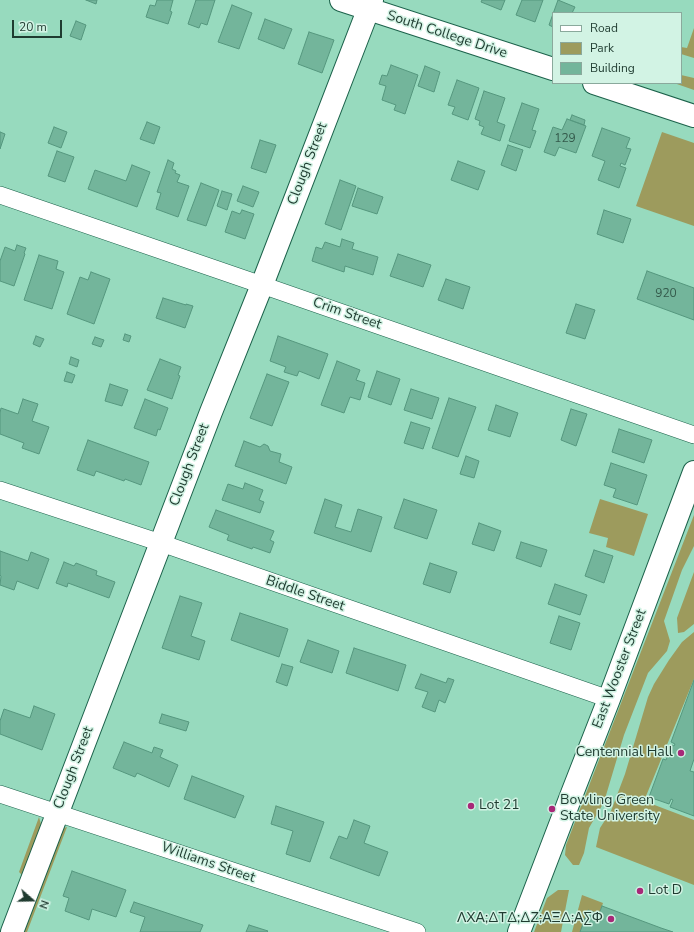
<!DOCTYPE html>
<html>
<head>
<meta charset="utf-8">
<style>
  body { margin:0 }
  #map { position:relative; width:694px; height:932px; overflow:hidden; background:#97dabe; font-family:"Nunito Sans",sans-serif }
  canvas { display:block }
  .legend { position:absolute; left:552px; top:12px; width:130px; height:72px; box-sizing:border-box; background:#d2f3e4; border:1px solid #8aa99c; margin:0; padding:5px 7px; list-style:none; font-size:12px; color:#1f3b30 }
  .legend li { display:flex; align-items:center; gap:8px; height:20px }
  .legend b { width:20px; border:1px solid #8aa99c }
  .north { position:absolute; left:12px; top:880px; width:40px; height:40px; -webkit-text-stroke:3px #d2f3e4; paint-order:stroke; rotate:110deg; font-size:11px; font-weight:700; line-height:16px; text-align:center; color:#1f3b30 }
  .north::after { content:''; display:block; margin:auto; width:14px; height:18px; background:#1f3b30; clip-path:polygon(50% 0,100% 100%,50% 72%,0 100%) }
  .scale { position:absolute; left:12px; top:20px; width:50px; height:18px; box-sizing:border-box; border:2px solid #1f3b30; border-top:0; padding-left:5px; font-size:12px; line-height:14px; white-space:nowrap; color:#1f3b30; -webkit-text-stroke:3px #d2f3e4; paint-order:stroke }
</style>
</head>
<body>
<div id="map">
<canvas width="694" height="932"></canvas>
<ul class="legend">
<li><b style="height:5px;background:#fff"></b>Road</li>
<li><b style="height:11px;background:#9d9b5d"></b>Park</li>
<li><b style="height:11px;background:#73b59b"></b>Building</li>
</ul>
<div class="north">N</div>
<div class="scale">20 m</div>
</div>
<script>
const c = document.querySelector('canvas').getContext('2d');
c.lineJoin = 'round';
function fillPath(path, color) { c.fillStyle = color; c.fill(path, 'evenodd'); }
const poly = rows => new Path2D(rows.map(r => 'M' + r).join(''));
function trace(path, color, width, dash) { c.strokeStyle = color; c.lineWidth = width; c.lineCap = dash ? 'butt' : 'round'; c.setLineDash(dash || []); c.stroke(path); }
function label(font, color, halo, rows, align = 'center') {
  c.font = font + ' "Nunito Sans",sans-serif'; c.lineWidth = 3; c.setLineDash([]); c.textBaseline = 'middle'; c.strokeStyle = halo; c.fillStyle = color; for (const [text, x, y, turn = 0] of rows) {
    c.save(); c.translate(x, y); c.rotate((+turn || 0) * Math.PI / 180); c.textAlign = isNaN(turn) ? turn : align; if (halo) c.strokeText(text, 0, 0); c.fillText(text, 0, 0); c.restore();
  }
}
const green = poly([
  [694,28,694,58,681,54,681,47,687,48],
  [681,75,694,78,694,90,674,83,681,83],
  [662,132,694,143,694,226,636,206],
  [600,499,648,514,634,556,606,547,608,538,589,533],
  [694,515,694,546,682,570,664,621,670,641,667,651,648,673,624,735,604,802,589,828,584,853,579,865,573,865,565,855,566,845],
  [694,572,694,624,684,632,678,633,677,618],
  [694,632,694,679,644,801,694,820,694,885,596,847,600,828,611,811,625,774,648,697,654,684,669,660,682,642],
  [39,817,42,828,22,875,19,872],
  [67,827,27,932,20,932,58,832,64,828],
  [558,890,569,890,561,932,534,932,547,898],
  [582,895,603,903,599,914,580,932,572,932]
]);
const building = poly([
  [86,0,97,0,96,4,86,0],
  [157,0,173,0,170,11,172,12,168,24,146,17,150,5,155,6,157,0],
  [196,0,215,0,207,25,201,23,199,28,188,24,196,0],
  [482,0,505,0,501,10,481,2,482,0],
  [522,0,543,0,535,22,516,15,522,0],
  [558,0,575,7,572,13,553,13,553,27,549,25,558,0],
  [232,5,252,13,239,49,218,42,232,5],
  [265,19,292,29,284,49,258,39,265,19],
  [76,21,86,25,81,40,70,36,76,21],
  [309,32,334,40,322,73,298,64,309,32],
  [391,65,418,75,405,114,394,110,396,105,382,100,386,86,379,84,382,75,387,76,391,65],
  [425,66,440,72,434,92,418,86,425,66],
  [457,80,479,88,468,120,452,114,455,107,448,105,457,80],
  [484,91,505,98,497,122,505,125,500,141,481,134,484,127,479,125,480,121,475,119,484,91],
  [522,103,539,109,532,130,536,131,530,148,509,141,522,103],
  [572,115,585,120,584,125,570,120,572,115],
  [567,119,586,126,576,153,559,147,555,156,544,152,553,127,562,130,567,119],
  [147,122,160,127,154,144,140,139,147,122],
  [54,127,67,132,61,148,48,143,54,127],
  [602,128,630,138,626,148,631,149,625,165,621,163,620,166,626,168,619,188,598,180,605,161,592,156,602,128],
  [0,132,5,134,0,149,0,132],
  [260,140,276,145,266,173,251,168,260,140],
  [508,145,523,150,516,171,501,165,508,145],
  [57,151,74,157,65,182,48,176,57,151],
  [168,160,174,163,172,169,176,171,175,173,180,175,177,182,189,186,178,217,156,209,161,193,157,192,168,160],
  [458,161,485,171,478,190,451,180,458,161],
  [132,165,150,172,137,207,88,189,95,170,126,181,132,165],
  [340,180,356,186,341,230,325,224,340,180],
  [201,183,219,190,206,226,187,220,201,183],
  [243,186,259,192,253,207,237,201,243,186],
  [358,188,383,197,377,214,352,206,358,188],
  [222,191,232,194,227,210,217,206,222,191],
  [242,210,254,214,245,239,225,232,232,211,240,214,242,210],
  [604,210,631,219,623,243,597,234,604,210],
  [342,239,354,243,352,249,378,257,373,275,345,266,344,272,312,261,316,247,322,249,325,242,340,247,342,239],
  [17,245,26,248,24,253,25,254,14,286,0,281,0,261,5,247,15,251,17,245],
  [398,254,431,265,423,287,390,276,398,254],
  [39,255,58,261,56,269,64,272,52,309,24,300,39,255],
  [647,271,694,288,694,320,637,299,647,271],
  [91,272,110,279,94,324,67,314,80,277,88,280,91,272],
  [446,279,470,287,463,309,438,300,446,279],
  [163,298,186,305,186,304,193,306,185,328,156,318,163,298],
  [576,304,595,310,585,339,566,333,576,304],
  [125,334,131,336,129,342,123,340,125,334],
  [36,336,44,339,40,347,33,344,36,336],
  [278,336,328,354,319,379,299,371,297,376,284,372,286,367,270,361,278,336],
  [95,337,104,340,101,347,92,344,95,337],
  [71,357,79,360,77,367,69,364,71,357],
  [160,359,181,367,178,375,180,376,172,399,147,390,160,359],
  [337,361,360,370,356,380,365,383,360,400,350,397,344,413,321,405,337,361],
  [377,371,400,379,391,405,368,397,377,371],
  [67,372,75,375,72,383,64,381,67,372],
  [267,374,289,382,272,426,250,418,267,374],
  [110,384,128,390,122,406,105,401,110,384],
  [411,389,439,398,432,419,404,410,411,389],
  [449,398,476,407,458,457,432,448,449,398],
  [23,399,38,404,32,421,49,427,39,454,22,448,24,443,0,434,0,413,1,408,18,414,23,399],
  [145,399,168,408,160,430,158,429,156,436,134,428,145,399],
  [496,405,518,413,510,437,488,430,496,405],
  [571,409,587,414,576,446,561,440,571,409],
  [411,422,430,428,423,449,404,443,411,422],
  [619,429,652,440,644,463,612,452,619,429],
  [88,440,149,462,141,485,125,479,124,481,96,471,94,476,77,470,88,440],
  [244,441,260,447,264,444,268,446,270,451,281,454,279,462,292,467,286,484,235,466,244,441],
  [466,456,479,461,474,478,460,474,466,456],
  [611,463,647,475,637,505,613,497,616,489,604,485,611,463],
  [245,483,263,490,259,500,264,502,260,513,222,500,228,484,243,489,245,483],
  [325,499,342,505,335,527,351,532,358,509,382,517,371,552,314,533,325,499],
  [404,499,437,510,427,539,394,528,404,499],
  [216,510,274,531,270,540,274,542,270,553,253,547,252,549,227,540,229,535,209,527,216,510],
  [479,523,501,531,494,551,472,544,479,523],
  [521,542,547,550,541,567,516,558,521,542],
  [594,550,613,556,604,583,585,576,594,550],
  [0,551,28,561,31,552,49,559,38,589,17,581,14,590,0,585,1,576,0,575,0,551],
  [64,562,74,566,76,563,97,571,96,575,115,582,109,598,68,583,67,587,56,583,64,562],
  [430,563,457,572,450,593,423,584,430,563],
  [555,584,587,595,580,615,548,604,555,584],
  [180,596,202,603,191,636,205,641,199,660,162,648,180,596],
  [240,613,288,629,279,657,231,640,240,613],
  [559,616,580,623,571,650,550,643,559,616],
  [308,640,339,651,332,673,300,662,308,640],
  [354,648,406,665,398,691,346,673,354,648],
  [282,664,293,667,287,686,276,682,282,664],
  [421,674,446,683,448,678,454,680,445,703,439,700,435,712,422,707,428,692,415,688,421,674],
  [694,680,694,759,690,771,694,772,694,816,670,807,673,800,671,799,669,804,649,797,663,759,666,760,672,745,674,746,675,744,671,742,694,680],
  [34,706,55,714,42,750,0,734,0,721,4,709,30,718,34,706],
  [162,714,189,722,186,731,159,723,162,714],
  [124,742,152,753,154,747,163,750,160,757,178,765,169,787,137,773,135,777,113,768,124,742],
  [192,776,244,796,235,818,184,799,192,776],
  [276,806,324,822,310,862,286,854,293,831,271,824,276,806],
  [354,820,370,826,364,843,388,852,379,876,330,858,339,836,347,839,354,820],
  [72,871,126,890,116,917,92,909,89,920,65,911,69,898,63,896,72,871],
  [134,902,203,925,200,932,140,932,145,917,130,912,134,902],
  [602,906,661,928,673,932,580,932,588,910,599,914,602,906],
  [249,925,268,931,267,932,246,932,249,925]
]);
const street = poly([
  [0,195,262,285,694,435],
  [0,490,161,543,609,699],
  [0,794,417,932]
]);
const secondary = poly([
  [341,0,553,69],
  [594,83,694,116],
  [12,932,211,412,262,285,372,0],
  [519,932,573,791,609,699,694,472]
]);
const markers = [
  [681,753,4,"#a72878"],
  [471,806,4,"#a72878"],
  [552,809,4,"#a72878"],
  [640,891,4,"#a72878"],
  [611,919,4,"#a72878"]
];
const numberNames = [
  ["129",565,139],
  ["920",666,294]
];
const streetNames = [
  ["South College Drive",447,35,18],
  ["Clough Street",308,164,-69],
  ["Crim Street",347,314,19],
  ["Clough Street",190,465,-69],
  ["Biddle Street",305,594,19],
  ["East Wooster Street",620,669,-69],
  ["Clough Street",74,768,-69],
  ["Williams Street",208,863,19]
];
const poiNames = [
  ["Centennial Hall",673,753,"right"],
  ["Bowling Green",560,801],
  ["State University",560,817],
  ["Lot 21",479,806],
  ["Lot D",648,891],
  ["ΛΧΑ;ΔΤΔ;ΔΖ;ΑΞΔ;ΑΣΦ",603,919,"right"]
];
fillPath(green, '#9d9b5d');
fillPath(building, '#73b59b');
trace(building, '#55977e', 1);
trace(street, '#1c624b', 18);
trace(secondary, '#1c624b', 24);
trace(street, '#fff', 17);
trace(secondary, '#fff', 22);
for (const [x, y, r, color] of markers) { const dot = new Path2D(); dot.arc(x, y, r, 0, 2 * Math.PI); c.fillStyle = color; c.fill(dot); trace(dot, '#d2f3e4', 1.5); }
label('12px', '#345a4b', null, numberNames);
label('14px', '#1f3b30', '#d2f3e4', streetNames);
label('14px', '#1f3b30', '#d2f3e4', poiNames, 'left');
</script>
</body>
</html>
